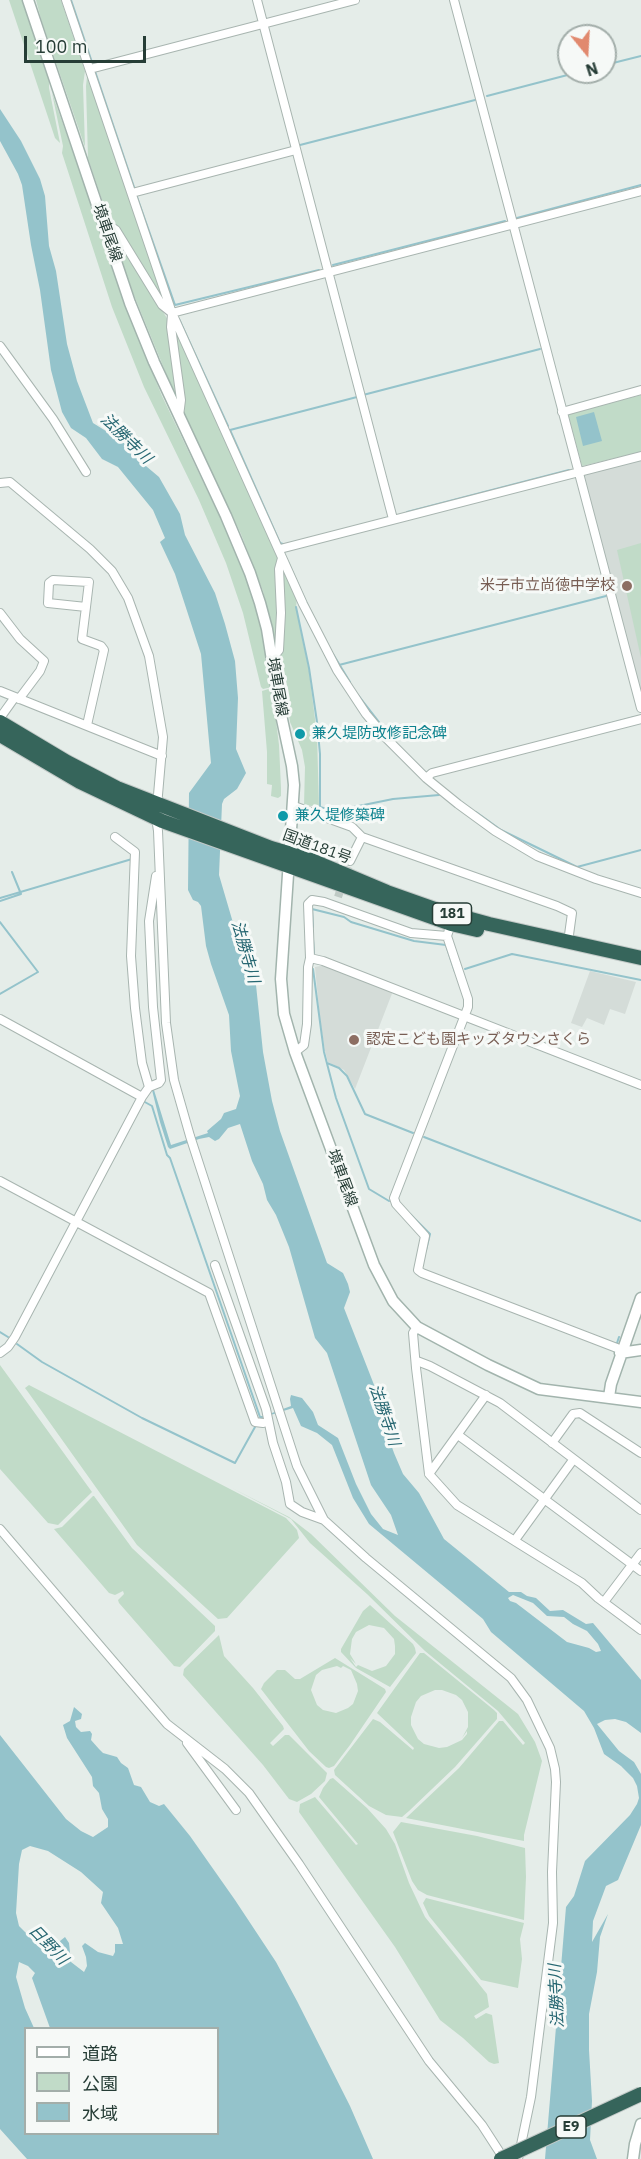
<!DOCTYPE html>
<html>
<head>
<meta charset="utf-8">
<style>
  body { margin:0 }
  #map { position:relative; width:641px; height:2159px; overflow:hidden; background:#e5ede9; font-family:"IBM Plex Sans","Noto Sans JP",sans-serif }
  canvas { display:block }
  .legend { position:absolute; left:24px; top:2027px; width:195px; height:108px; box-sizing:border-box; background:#f6f9f7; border:2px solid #a3aeaa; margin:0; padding:8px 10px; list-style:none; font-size:18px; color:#263d36 }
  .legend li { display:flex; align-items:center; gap:12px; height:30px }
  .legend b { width:30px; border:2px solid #a3aeaa }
  .north { position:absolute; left:557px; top:24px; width:60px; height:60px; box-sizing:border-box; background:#f6f9f7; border:2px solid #a3aeaa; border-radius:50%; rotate:162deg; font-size:16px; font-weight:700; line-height:24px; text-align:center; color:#263d36 }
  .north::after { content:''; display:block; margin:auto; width:21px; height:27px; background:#e1896e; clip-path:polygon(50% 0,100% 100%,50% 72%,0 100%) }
  .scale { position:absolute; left:24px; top:36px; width:122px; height:27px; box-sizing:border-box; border:3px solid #263d36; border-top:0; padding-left:8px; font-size:18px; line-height:21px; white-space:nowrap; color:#263d36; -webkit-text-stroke:4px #f6f9f7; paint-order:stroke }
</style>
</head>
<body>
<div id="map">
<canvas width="641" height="2159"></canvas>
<ul class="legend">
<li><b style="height:8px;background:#fff"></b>道路</li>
<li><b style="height:16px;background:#c1dbc8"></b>公園</li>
<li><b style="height:16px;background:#94c3cb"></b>水域</li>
</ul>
<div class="north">N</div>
<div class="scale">100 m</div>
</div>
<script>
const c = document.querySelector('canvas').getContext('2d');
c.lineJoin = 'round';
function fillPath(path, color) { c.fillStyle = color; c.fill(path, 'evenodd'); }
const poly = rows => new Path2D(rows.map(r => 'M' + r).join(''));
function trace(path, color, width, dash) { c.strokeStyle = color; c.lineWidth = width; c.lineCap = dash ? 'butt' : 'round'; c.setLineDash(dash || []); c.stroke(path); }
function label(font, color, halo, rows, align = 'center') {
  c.font = font + ' "IBM Plex Sans","Noto Sans JP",sans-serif'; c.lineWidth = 6; c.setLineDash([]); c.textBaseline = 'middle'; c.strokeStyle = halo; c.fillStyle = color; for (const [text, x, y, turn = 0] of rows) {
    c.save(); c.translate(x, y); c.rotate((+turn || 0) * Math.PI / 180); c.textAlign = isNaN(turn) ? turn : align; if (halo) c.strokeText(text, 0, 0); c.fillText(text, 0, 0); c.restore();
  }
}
const built = poly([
  [641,458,641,696,583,475,585,473],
  [325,965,393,991,355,1089,344,1070,328,1062,325,1051,320,1020,315,967],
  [590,971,636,982,625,1014,610,1009,604,1025,587,1018,582,1027,571,1023]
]);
const green = poly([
  [9,0,22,0,49,81,49,88,60,143,55,138],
  [36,0,61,0,85,71,83,85,85,147,41,19],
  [87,77,89,77,165,304,104,206,88,158,86,86],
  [52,93,141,345,162,396,227,532,250,588,262,630,272,687,263,689,261,687,243,613,226,563,199,500,144,387,112,307,62,153,63,146],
  [115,233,168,320,179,399,177,400,133,293,113,235],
  [174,326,278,554,276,643,263,591,241,534,185,418],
  [641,395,641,452,582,466,568,414],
  [641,543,641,658,617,550],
  [282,567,297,597,296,608,309,671,317,735,319,807,304,805,305,767,302,750,290,722,280,666],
  [272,688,279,745,281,788,281,796,278,798,271,796,272,785,267,784,267,752,262,691],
  [0,1365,92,1492,58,1525,48,1523,0,1469],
  [29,1385,286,1518,297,1530,299,1538,227,1618,218,1619,137,1545,28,1392,25,1388],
  [232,1488,289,1517,311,1534,395,1616,518,1714,535,1742,542,1761,524,1835,524,1841,406,1818,459,1768,499,1721,503,1721,523,1745,525,1743,498,1711,425,1651,367,1594,310,1543,291,1519],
  [93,1496,94,1496,132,1548,215,1626,215,1631,180,1667,174,1666,119,1603,118,1600,124,1594,123,1591,115,1595,109,1593,54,1529,62,1527],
  [370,1605,413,1644,415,1648,416,1653,390,1687,356,1668,341,1652,341,1649,363,1611],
  [369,1625,384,1628,394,1639,395,1646,395,1654,386,1666,372,1671,358,1665,356,1667,350,1658,356,1664,350,1654,352,1639,356,1632],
  [219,1635,224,1656,253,1688,283,1726,284,1729,270,1743,273,1746,285,1735,289,1735,327,1773,325,1781,311,1794,297,1802,289,1799,263,1765,183,1675,184,1669],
  [420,1653,424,1653,494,1710,497,1713,497,1719,455,1767,409,1811,402,1817,386,1815,369,1806,335,1775,334,1770,373,1719,380,1722,413,1750,414,1748,377,1713],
  [435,1690,442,1690,456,1695,462,1700,468,1712,468,1727,462,1738,467,1731,467,1734,462,1740,447,1747,439,1748,424,1744,418,1739,411,1725,411,1717,416,1702,421,1696],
  [335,1658,385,1689,386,1692,350,1745,334,1766,329,1768,326,1767,309,1751,261,1689,264,1683,277,1670,285,1670,295,1679,300,1679],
  [337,1666,341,1668,343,1666,351,1670,357,1684,358,1691,353,1704,348,1708,336,1713,323,1710,317,1705,311,1690,316,1675,322,1670],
  [333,1778,367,1808,386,1829,395,1844,409,1883,425,1917,487,1994,489,2007,474,2016,476,2019,486,2013,492,2015,499,2063,494,2064,489,2062,463,2038,440,2020,395,1947,299,1812,300,1804,315,1797,356,1845,358,1844,319,1797,323,1788,330,1779],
  [401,1822,477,1836,525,1848,526,1877,524,1920,427,1895,418,1890,412,1881,393,1832],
  [426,1898,524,1923,520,1939,522,1959,518,1988,481,1980,429,1916,423,1903]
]);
const water = poly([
  [0,109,21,141,40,179,45,196,49,246,56,271,67,344,77,381,93,423,122,441,140,461,159,477,180,514,185,535,215,593,225,624,235,661,238,698,236,749,246,773,237,789,224,799,222,804,219,875,241,950,256,985,263,1052,272,1101,280,1131,327,1263,343,1273,348,1284,350,1292,344,1308,378,1395,386,1430,394,1453,403,1474,419,1493,444,1539,509,1592,521,1592,527,1596,536,1598,550,1611,563,1610,586,1624,593,1623,641,1680,641,1733,626,1722,615,1719,605,1720,597,1724,619,1751,634,1762,641,1774,641,1825,618,1880,606,1886,593,1921,592,1942,608,1914,600,1937,597,1972,589,2014,589,2050,592,2101,590,2140,597,2159,545,2159,566,1907,574,1896,585,1861,630,1815,637,1804,639,1798,637,1786,633,1778,621,1766,604,1754,594,1728,584,1711,491,1632,483,1619,369,1524,353,1498,332,1445,317,1433,301,1426,293,1408,261,1418,261,1417,291,1406,290,1399,291,1395,302,1398,313,1412,318,1425,338,1438,356,1484,371,1514,383,1529,398,1535,391,1515,371,1485,327,1353,315,1338,289,1247,276,1215,267,1200,263,1184,252,1161,240,1124,228,1128,219,1139,215,1141,209,1137,199,1139,170,1149,168,1147,160,1122,152,1090,154,1090,171,1145,208,1133,207,1131,221,1119,224,1113,236,1109,240,1096,231,1051,229,1015,211,964,206,946,201,906,198,902,193,900,188,890,189,793,211,763,201,654,175,574,160,542,165,538,153,510,118,467,102,459,86,438,71,428,62,412,51,370,40,290,31,245,22,185,18,174,0,141],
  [513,1595,533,1603,547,1616,564,1617,573,1624,587,1631,598,1644,601,1651,596,1652,589,1648,567,1642,516,1603,510,1601,508,1598],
  [594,412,602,441,583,446,576,417],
  [74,1707,82,1714,81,1719,75,1721,76,1727,81,1732,90,1731,92,1734,91,1740,99,1749,103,1753,117,1757,121,1763,128,1768,134,1785,141,1787,150,1802,159,1806,164,1804,190,1836,235,1900,276,1962,297,2001,350,2106,373,2159,27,2159,0,2129,0,1735,66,1819,81,1831,93,1837,108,1827,108,1819,102,1809,99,1793,93,1786,92,1777,67,1738,63,1725,70,1721],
  [30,1846,48,1851,81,1872,103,1892,101,1903,118,1928,123,1944,115,1944,115,1952,113,1956,98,1952,85,1943,82,1946,86,1957,87,1966,84,1972,71,1962,69,1943,65,1937,60,1941,62,1959,55,1962,19,1926,16,1913,19,1864,22,1850],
  [19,1962,28,1966,35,1973,32,1978,50,2028,218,2028,218,2134,26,2134,26,2028,34,2028,25,2008,16,1977]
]);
const stream = poly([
  [71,0,135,190,136,189],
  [605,65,641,56],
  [487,96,579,72],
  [300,145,475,100],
  [136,194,175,305,319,270],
  [517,218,641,185],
  [333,265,505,221],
  [179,319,228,426],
  [363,395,540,349],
  [407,512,569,470],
  [286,545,280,543,230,430,357,397],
  [288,562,309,609],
  [296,607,309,668,317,722,320,754,320,807,334,811,393,799,439,795],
  [333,654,350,682],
  [339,665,606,596],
  [358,695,393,740],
  [593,728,635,717],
  [476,812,501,830,577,867,641,850],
  [0,898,132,859],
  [0,901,21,894,12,872],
  [0,922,38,972,0,994],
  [313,927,312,909,344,917,351,922,414,941,446,945,455,972],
  [313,939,314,953],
  [313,969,324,1052,336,1098,369,1189,389,1201],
  [465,969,512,954,641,980],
  [327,1063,339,1068,347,1076,365,1114,413,1133],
  [143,1101,152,1106,167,1155,170,1158,260,1417,262,1417],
  [424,1137,641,1221],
  [410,1214,430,1234,426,1250],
  [0,1332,8,1337],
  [17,1344,42,1362,142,1418,235,1463,255,1427],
  [614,1344,617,1343,619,1337]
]);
const streetTunnel = poly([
  [338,897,350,861]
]);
const street = poly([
  [66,0,172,313,303,604,337,670,366,714,387,739,426,778,458,804,495,831,537,856,596,879,641,893],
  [257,0,393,519],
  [454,0,641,708],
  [90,69,355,0],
  [132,193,296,150],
  [103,221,116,230,162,305,172,313],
  [172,313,641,191],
  [172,314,171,327,181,400,179,416],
  [0,346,53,419,86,472],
  [562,412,641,390],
  [0,483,10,482,90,549,112,571,128,598,149,656,163,737,156,818,158,831,166,1023,174,1080,190,1136,297,1466,324,1520,366,1558,511,1678,527,1700,550,1748,555,1769,556,1782,552,1872,553,1923,531,2097,518,2159],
  [280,549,641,456],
  [86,607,48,603,49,583,53,580,89,582,86,607,82,639,101,646,104,650,87,725],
  [0,613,20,639,44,661,40,671,19,699],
  [272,659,279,650,281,613,279,569,282,558],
  [0,691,162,756],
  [0,718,15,697],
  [426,778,432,773,641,719],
  [294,806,352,827,362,837,557,906,572,913,568,942],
  [115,837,135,852,131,956,135,1008,142,1063,149,1087],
  [350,861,362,837],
  [451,924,447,936,468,999,468,1007,394,1198,396,1204,425,1236,418,1270,422,1273,622,1350],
  [310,958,308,904,312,900,324,902,411,933,447,936],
  [0,1019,142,1097],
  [295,1052,304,1045,307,1024,308,967,310,958,323,961,641,1085],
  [0,1181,209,1293,255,1422,263,1423],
  [215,1265,266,1409,273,1443,286,1482,290,1504,302,1512,324,1520],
  [417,1327,413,1333,416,1368,429,1474,457,1505,582,1583,598,1598,641,1630],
  [0,1353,8,1347,15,1337,142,1097,149,1087,159,1083,161,1080,153,1007,149,921,156,876],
  [417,1361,430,1366,500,1403,641,1510],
  [458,1435,641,1571],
  [552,1443,573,1414,580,1413,641,1453],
  [429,1474,486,1395],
  [0,1529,167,1724,225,1769,249,1793,299,1864,429,2061,482,2125,504,2159],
  [515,1540,573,1460],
  [604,1602,641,1553],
  [187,1743,236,1810]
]);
const secondary = poly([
  [28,0,130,303,154,362,226,516,250,573,260,603,267,629,280,710,292,766,294,785,281,979,284,1014,295,1052,374,1265,393,1301,417,1327,488,1365,539,1389,641,1402],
  [620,1353,641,1350],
  [609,1397,611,1384,641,1298],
  [633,2159,635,2144,641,2124]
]);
const highway = poly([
  [0,722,67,762,117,788,271,848,306,858,387,892,438,910,489,924,641,958],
  [0,735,80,782,162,821,451,924,477,930]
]);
const highwayBridge = poly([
  [501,2159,641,2094]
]);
const markers = [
  [627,586,6,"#8d6e63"],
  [300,734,6,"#0f9aa8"],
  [283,816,6,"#0f9aa8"],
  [354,1040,6,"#8d6e63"]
];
const shields = [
  [452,914,39],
  [571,2127,30]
];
const shieldNames = [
  ["181",452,914],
  ["E9",571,2127]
];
const streetNames = [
  ["境車尾線",107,233,71],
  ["境車尾線",277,687,80],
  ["国道181号",317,847,20],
  ["境車尾線",342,1178,70]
];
const educationNames = [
  ["米子市立尚徳中学校",615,586],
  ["認定こども園キッズタウンさくら",366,1040,"left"]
];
const cultureNames = [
  ["兼久堤防改修記念碑",312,734],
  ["兼久堤修築碑",295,816]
];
const waterNames = [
  ["法勝寺川",126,439,44],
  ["法勝寺川",245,952,74],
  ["法勝寺川",384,1415,71],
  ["日野川",48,1945,46],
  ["法勝寺川",557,1996,-93]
];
fillPath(built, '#d4dcd8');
fillPath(green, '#c1dbc8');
fillPath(water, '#94c3cb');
trace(stream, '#94c3cb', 2);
trace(streetTunnel, '#bfcac5', 8, [8, 4]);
trace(street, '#a8b5b0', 10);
trace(secondary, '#a2b4ad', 13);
trace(highway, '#c2c9c7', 16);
trace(street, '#fff', 8);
trace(secondary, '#fff', 10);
trace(highway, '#36655b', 14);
trace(highwayBridge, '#c2c9c7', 16, []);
trace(highwayBridge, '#36655b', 14);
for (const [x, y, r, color] of markers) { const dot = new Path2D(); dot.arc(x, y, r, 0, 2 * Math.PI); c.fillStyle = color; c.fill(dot); trace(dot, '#f6f9f7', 2); }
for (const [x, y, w] of shields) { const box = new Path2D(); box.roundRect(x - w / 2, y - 11, w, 22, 4.5); c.fillStyle = '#f6f9f7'; c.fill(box); trace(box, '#263d36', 1.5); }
label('bold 14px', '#263d36', null, shieldNames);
label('15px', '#263d36', '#f6f9f7', streetNames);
label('15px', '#785e54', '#f6f9f7', educationNames, 'right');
label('15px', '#0d838f', '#f6f9f7', cultureNames, 'left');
label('italic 16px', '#276772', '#f6f9f7', waterNames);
</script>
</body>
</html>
